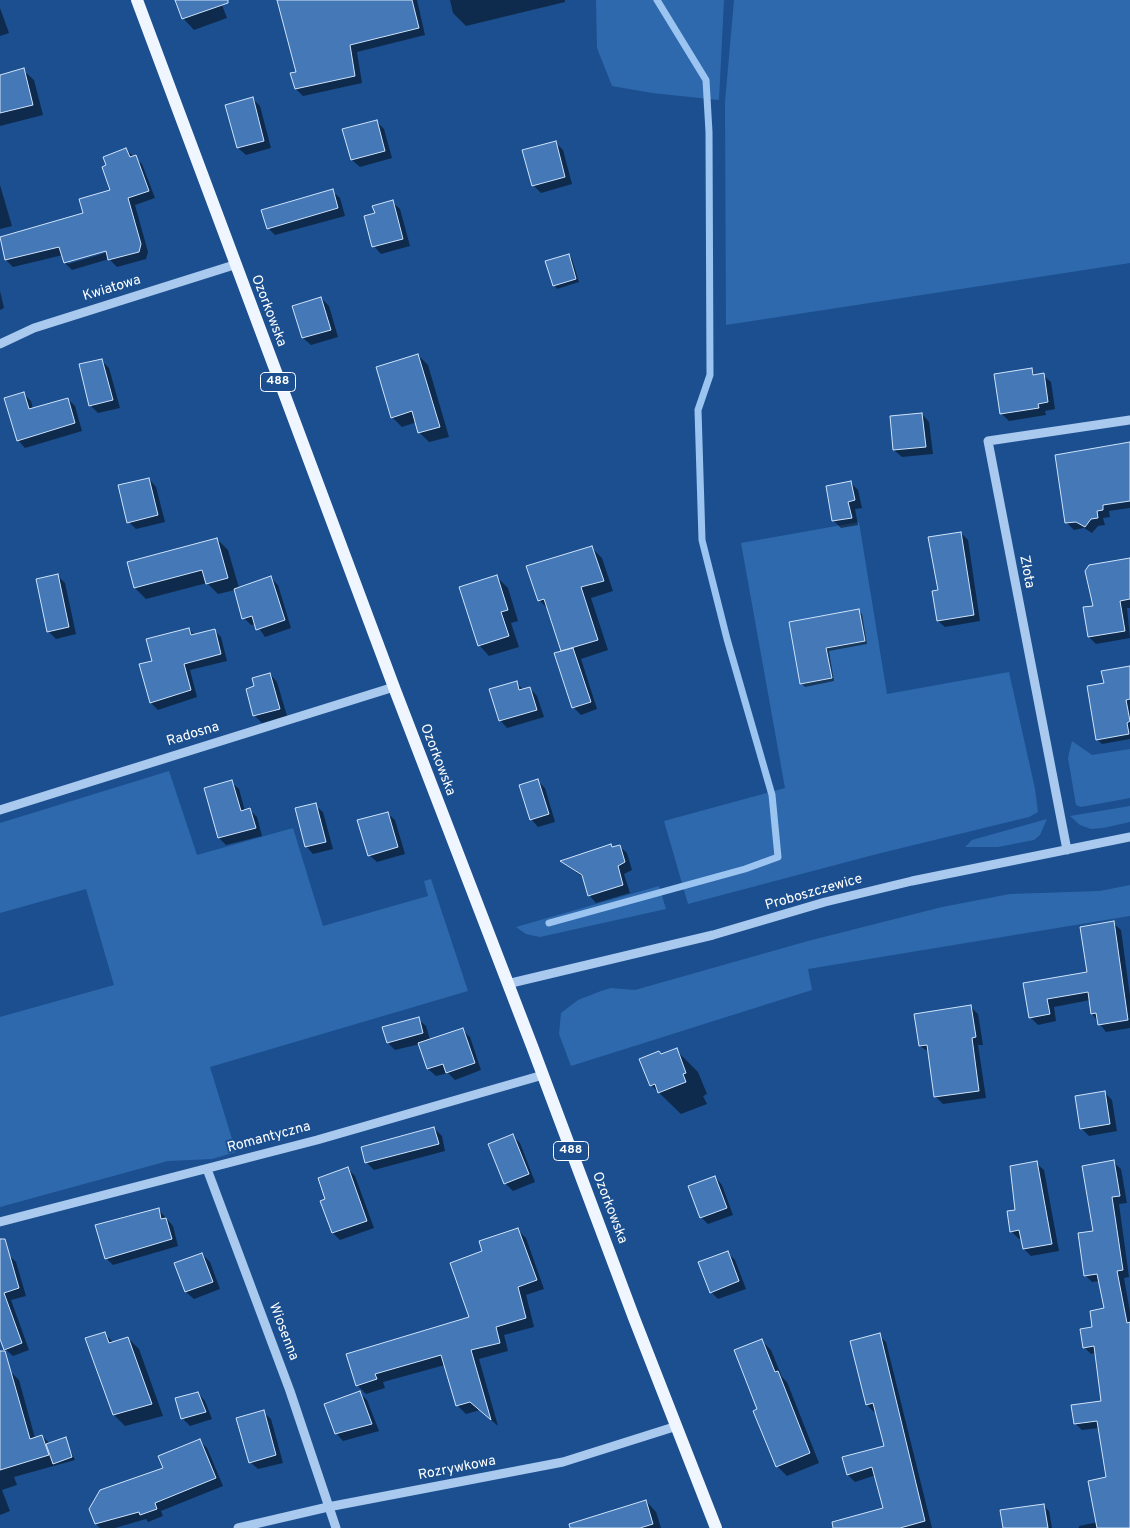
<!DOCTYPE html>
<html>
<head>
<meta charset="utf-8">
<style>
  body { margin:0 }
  canvas { display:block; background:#1b4f8f }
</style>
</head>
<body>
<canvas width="1130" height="1528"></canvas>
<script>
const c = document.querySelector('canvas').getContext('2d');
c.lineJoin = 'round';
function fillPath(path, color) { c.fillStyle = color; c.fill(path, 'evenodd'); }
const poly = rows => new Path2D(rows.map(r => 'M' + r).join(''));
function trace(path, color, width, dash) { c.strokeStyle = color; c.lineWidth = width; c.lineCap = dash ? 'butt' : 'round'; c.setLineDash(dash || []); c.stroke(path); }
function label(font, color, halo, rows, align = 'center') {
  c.font = font + ' Overpass,sans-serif'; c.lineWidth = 4; c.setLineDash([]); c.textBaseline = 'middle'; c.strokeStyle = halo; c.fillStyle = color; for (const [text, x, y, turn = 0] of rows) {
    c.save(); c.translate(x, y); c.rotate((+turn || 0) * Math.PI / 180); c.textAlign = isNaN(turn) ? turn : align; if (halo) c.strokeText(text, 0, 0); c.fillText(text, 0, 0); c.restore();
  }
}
const green = poly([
  [596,0,724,0,719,100,652,93,612,86,597,48],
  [734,0,1130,0,1130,263,726,325,725,102],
  [859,522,887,694,1009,672,1035,789,1038,812,1029,817,877,854,688,904,664,821,785,788,741,543],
  [1072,741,1092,755,1130,749,1130,798,1081,807,1076,805,1068,758],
  [169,771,197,855,293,828,323,926,428,896,424,881,431,879,468,991,210,1067,236,1152,212,1159,168,1161,0,1207,0,1017,114,985,86,889,0,913,0,823],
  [1130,806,1130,822,1103,828,1091,829,1080,825,1070,816],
  [1047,819,1040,835,1034,840,998,847,965,847,972,840],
  [1130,885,1130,916,808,969,812,990,571,1066,559,1034,561,1013,578,1000,601,991,611,988,635,990,808,941,942,907,1010,894,1100,891],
  [659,886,666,909,540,937,526,934,516,927]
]);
const shadow = poly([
  [176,0,220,0,227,18,194,30,183,18],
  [278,0,417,0,425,35,357,52,362,83,303,96,296,89,297,73],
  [450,0,565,0,565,2,466,26,453,13],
  [0,8,9,33,0,36],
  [23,70,34,80,43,115,0,126,0,76],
  [252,98,260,106,271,148,246,155,238,148,227,106],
  [376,121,384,129,392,158,360,167,352,160],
  [555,142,563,150,572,184,541,193,533,185],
  [126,150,142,164,155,198,135,205,148,252,146,259,117,267,109,259,72,270,65,263,63,255,13,267,6,260,0,238,84,214,112,191],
  [111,248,112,251,68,264,68,261],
  [0,185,12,226,0,229],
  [332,191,340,198,345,216,275,235,268,228],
  [392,202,400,209,410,246,381,254,374,246,376,214],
  [569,255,572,259,579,282,557,289,554,285],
  [0,291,4,308,0,310],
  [321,298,329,306,338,337,311,345,303,338,294,307],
  [418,355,428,365,449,437,429,442,419,432,417,422,402,427,392,417],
  [101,360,109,368,120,408,98,413,91,406,80,365],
  [1031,370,1037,376,1043,375,1051,382,1055,409,1045,411,1046,415,1009,421,1002,414],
  [23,393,31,401,33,409,68,399,75,406,82,431,25,448,18,440],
  [922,414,929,422,933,454,902,457,894,450,891,417],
  [1130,443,1130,508,1109,511,1110,517,1103,518,1105,525,1098,526,1092,533,1084,528,1074,530,1067,523],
  [149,479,156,487,165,522,136,529,129,522],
  [851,483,858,490,862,508,855,509,858,525,841,528,834,521,827,487],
  [961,533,968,540,980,621,945,627,938,621,939,591],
  [217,539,228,550,239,588,271,578,278,585,291,628,265,637,256,624,251,625,244,618,235,590,218,594,207,583,146,599,135,588],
  [592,548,602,558,613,591,591,598,608,650,581,659,597,709,581,715,573,707,563,652,549,610,539,600],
  [1130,559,1130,608,1127,608,1130,638,1096,644,1089,637,1094,607],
  [57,575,65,583,76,634,56,639,48,631],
  [497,577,508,588,518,621,511,623,519,647,489,656,479,645],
  [859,611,862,614,867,644,829,651,834,681,805,687,801,683,791,623],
  [189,629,195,635,214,630,221,637,227,661,190,670,197,697,158,710,151,703,153,662],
  [1130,667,1130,739,1102,744,1097,739,1105,684],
  [270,674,277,682,287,716,262,723,255,716,256,687],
  [516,683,524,690,530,688,537,696,544,717,507,728,500,720],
  [538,781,545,788,555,822,538,827,531,819],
  [231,782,239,789,245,811,250,810,257,817,262,836,226,845,219,838],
  [315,805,323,812,333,849,313,854,306,846],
  [387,813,395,820,405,854,377,862,369,855],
  [611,846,613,848,619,846,627,853,632,870,624,874,630,893,596,903,589,895,584,878,562,862],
  [1113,923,1121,930,1130,996,1130,1028,1106,1032,1092,1014,1090,1000,1054,1007,1056,1021,1038,1025,1030,1017,1025,984,1088,973],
  [971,1007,978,1014,983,1045,978,1045,986,1098,943,1104,936,1097,930,1053,920,1046],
  [418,1019,426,1026,430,1040,463,1030,470,1037,481,1070,455,1080,448,1073,436,1076,428,1069,420,1044,395,1050,388,1043],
  [676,1050,698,1072,707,1094,703,1096,707,1104,681,1114,651,1085,662,1055],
  [1105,1093,1112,1100,1117,1131,1089,1136,1081,1128],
  [434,1128,442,1136,445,1151,374,1170,366,1162],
  [512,1135,520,1143,535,1182,513,1191,506,1184,489,1145],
  [1113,1162,1121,1169,1127,1203,1119,1204,1129,1277,1124,1278,1130,1312,1130,1528,1079,1528,1079,1526,1098,1522,1107,1478,1099,1428,1082,1430,1075,1423,1102,1402,1096,1353,1091,1354,1084,1347,1105,1310,1100,1281,1092,1282,1085,1275],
  [1036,1163,1044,1170,1059,1251,1031,1256,1024,1249,1022,1238,1019,1239,1011,1231],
  [347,1168,355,1176,374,1228,340,1240,333,1233,327,1200],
  [715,1177,722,1185,733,1215,708,1224,701,1217],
  [158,1209,173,1226,178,1246,113,1265,106,1258],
  [517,1229,526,1238,544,1289,526,1295,534,1327,504,1335,508,1351,479,1359,498,1426,480,1410,466,1414,457,1405,445,1365,383,1382,385,1388,366,1394,357,1385,348,1355,471,1318,484,1252],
  [728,1253,735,1260,746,1289,718,1299,711,1292],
  [8,1254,16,1262,26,1296,11,1300,29,1350,13,1356,5,1349,0,1335,0,1257],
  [202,1254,210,1262,220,1289,194,1299,186,1292],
  [105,1334,114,1343,128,1338,139,1349,163,1416,125,1426,114,1415],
  [879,1335,886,1342,932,1528,866,1528,885,1509,876,1475,855,1482,848,1475,885,1447,876,1411,874,1412,867,1405],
  [761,1340,771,1350,782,1377,787,1382,819,1463,787,1476,777,1466,759,1410],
  [10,1371,19,1380,35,1438,42,1436,50,1444,65,1439,75,1460,14,1477,17,1485,2,1490,10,1511,0,1515,0,1374],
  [198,1393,205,1401,212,1419,190,1426,182,1418],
  [360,1393,367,1400,379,1431,343,1441,336,1433],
  [263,1412,271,1419,283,1463,258,1469,250,1462],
  [200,1441,207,1448,223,1486,161,1511,163,1516,148,1522,146,1519,115,1528,100,1528,96,1524],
  [646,1501,656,1512,661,1528,597,1528],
  [1044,1506,1049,1511,1052,1528,1004,1528]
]);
const stream = poly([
  [549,923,745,869,778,857,772,795,727,639,702,540,698,410,710,375,709,132,706,80,657,0]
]);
const building = poly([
  [175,0,228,0,228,3,182,19,175,0],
  [277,0,412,0,419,28,350,45,355,76,295,89,290,73,296,72,277,0],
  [24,68,33,105,0,113,0,75,24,68],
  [253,97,264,141,237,148,225,105,253,97],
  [377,120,385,151,351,160,342,129,377,120],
  [556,141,565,177,532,186,522,150,556,141],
  [126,148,130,157,136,155,149,191,128,198,141,244,139,252,108,260,106,251,64,263,59,247,5,260,0,237,83,213,79,199,110,190,102,167,106,165,103,157,126,148],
  [333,189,338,208,267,229,261,210,333,189],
  [393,200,403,239,372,247,364,216,375,213,372,206,393,200],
  [569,254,576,279,553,286,545,261,569,254],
  [321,297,331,330,302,338,292,306,321,297],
  [418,354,440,427,418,433,412,411,391,418,376,367,418,354],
  [102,359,113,400,89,406,79,364,102,359],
  [1032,368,1033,375,1044,373,1048,402,1038,404,1039,408,1000,414,994,374,1032,368],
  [24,392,29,409,68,398,75,423,17,441,4,398,24,392],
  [922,413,926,447,893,450,890,416,922,413],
  [1130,442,1130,501,1103,505,1103,510,1097,511,1098,518,1091,519,1085,527,1076,522,1065,523,1055,455,1130,442],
  [149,478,158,515,127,523,118,485,149,478],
  [851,481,855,500,848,502,852,518,832,521,826,486,851,481],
  [961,532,974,615,937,621,932,591,938,590,928,537,961,532],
  [217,538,228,578,206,584,202,570,134,588,127,562,217,538],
  [592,546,604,581,581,587,598,640,561,651,544,599,538,601,526,566,592,546],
  [1130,558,1130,599,1120,601,1125,631,1088,637,1083,607,1093,606,1085,571,1089,565,1130,558],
  [58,574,69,627,47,632,36,579,58,574],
  [497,575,508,610,501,612,509,636,478,646,459,587,497,575],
  [271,576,285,620,256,630,252,616,242,619,234,589,271,576],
  [859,609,865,641,826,648,832,678,800,684,789,622,859,609],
  [189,628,191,635,215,629,221,654,184,664,191,690,150,703,139,664,152,661,146,639,189,628],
  [573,648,591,702,572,708,554,653,573,648],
  [1130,666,1130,699,1126,700,1130,721,1127,723,1129,734,1096,740,1087,686,1104,683,1101,671,1130,666],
  [270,673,280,709,253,716,246,689,254,686,252,678,270,673],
  [517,681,519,690,530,687,537,710,499,721,489,689,517,681],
  [538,779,549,814,530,820,519,785,538,779],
  [232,780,241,811,250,808,256,828,218,838,204,788,232,780],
  [316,803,326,842,305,847,295,808,316,803],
  [388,812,398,847,368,856,357,820,388,812],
  [611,844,612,847,620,845,625,862,618,866,623,885,588,896,582,875,560,861,611,844],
  [1114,921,1128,1020,1098,1025,1096,1013,1091,1014,1088,992,1047,999,1050,1014,1029,1018,1023,983,1087,972,1080,927,1114,921],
  [971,1005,976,1037,972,1038,979,1091,934,1097,927,1045,919,1046,914,1014,971,1005],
  [419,1017,423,1033,387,1043,382,1027,419,1017],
  [463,1028,475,1063,446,1073,443,1064,427,1069,418,1043,463,1028],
  [677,1048,686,1073,683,1074,686,1082,658,1093,655,1084,650,1086,639,1059,659,1051,661,1054,677,1048],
  [1105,1091,1110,1124,1080,1129,1075,1096,1105,1091],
  [434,1127,439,1144,365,1163,361,1147,434,1127],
  [513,1134,529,1174,504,1184,488,1144,513,1134],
  [1114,1160,1120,1196,1112,1197,1123,1270,1117,1271,1127,1323,1130,1322,1130,1528,1097,1528,1088,1481,1106,1477,1097,1421,1074,1424,1071,1405,1101,1401,1094,1346,1083,1348,1080,1329,1092,1327,1090,1311,1104,1308,1097,1274,1084,1276,1078,1233,1093,1231,1082,1166,1114,1160],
  [1037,1161,1052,1244,1023,1249,1019,1230,1010,1232,1007,1211,1015,1210,1010,1166,1037,1161],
  [348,1167,367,1221,332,1233,320,1201,325,1199,318,1178,348,1167],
  [715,1176,727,1208,700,1218,688,1186,715,1176],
  [159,1208,161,1219,166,1218,172,1239,105,1259,95,1225,159,1208],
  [518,1228,537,1280,518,1287,526,1318,496,1327,500,1343,471,1350,491,1420,470,1402,456,1406,441,1355,375,1374,377,1379,356,1386,346,1354,469,1317,450,1263,482,1251,479,1241,518,1228],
  [0,1239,5,1239,19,1288,4,1293,22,1343,4,1350,0,1339,0,1239],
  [728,1251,739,1281,710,1293,698,1262,728,1251],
  [202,1253,213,1282,185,1292,174,1263,202,1253],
  [105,1332,109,1343,128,1337,152,1404,113,1415,85,1338,105,1332],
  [880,1333,925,1521,900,1528,833,1528,832,1522,883,1508,872,1467,847,1475,842,1457,884,1446,873,1403,866,1405,850,1341,880,1333],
  [762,1339,775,1372,778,1371,810,1453,776,1467,753,1411,757,1409,734,1350,762,1339],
  [0,1351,5,1351,30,1439,42,1435,49,1455,0,1470,0,1351],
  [360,1391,372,1424,335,1434,324,1404,360,1391],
  [198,1392,206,1412,181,1419,175,1398,198,1392],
  [264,1410,276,1455,249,1463,236,1418,264,1410],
  [66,1437,72,1457,53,1464,46,1444,66,1437],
  [200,1439,216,1478,155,1503,157,1509,140,1515,139,1512,95,1524,89,1509,100,1490,163,1468,158,1456,200,1439],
  [646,1500,653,1524,640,1528,570,1528,569,1524,646,1500],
  [1044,1504,1048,1528,1003,1528,1000,1510,1044,1504]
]);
const minor = poly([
  [0,344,34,328,234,265],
  [0,810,394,687],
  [1067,850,988,441,1130,420],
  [507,984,713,935,825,902,912,881,1130,837],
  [207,1169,290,1391,336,1528],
  [0,1222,317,1140,543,1075],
  [238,1528,328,1507,563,1462,677,1426]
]);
const major = poly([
  [137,0,395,690,532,1046,634,1318,716,1528]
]);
const shields = [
  [278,382,35],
  [571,1151,35]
];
const shieldNames = [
  ["488",278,382],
  ["488",571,1151]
];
const streetNames = [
  ["Kwiatowa",112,289,-17],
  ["Ozorkowska",268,311,69],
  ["Złota",1026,572,79],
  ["Radosna",193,735,-17],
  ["Ozorkowska",437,760,69],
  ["Proboszczewice",814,893,-16],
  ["Romantyczna",269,1138,-15],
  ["Ozorkowska",609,1208,69],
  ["Wiosenna",283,1332,69],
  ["Rozrywkowa",457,1469,-11]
];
fillPath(green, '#2e69ad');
fillPath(shadow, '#0007');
trace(stream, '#9cc4f0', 7);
fillPath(building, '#4478b7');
trace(building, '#cfe3fa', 1);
trace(minor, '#a9c9ee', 9);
trace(major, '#f0f6ff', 12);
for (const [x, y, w] of shields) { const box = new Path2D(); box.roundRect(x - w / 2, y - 9.5, w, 19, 4); c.fillStyle = '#1b4f8f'; c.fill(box); trace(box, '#fff', 1); }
label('bold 12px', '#fff', null, shieldNames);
label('14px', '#fff', '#1b4f8f', streetNames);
</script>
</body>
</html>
